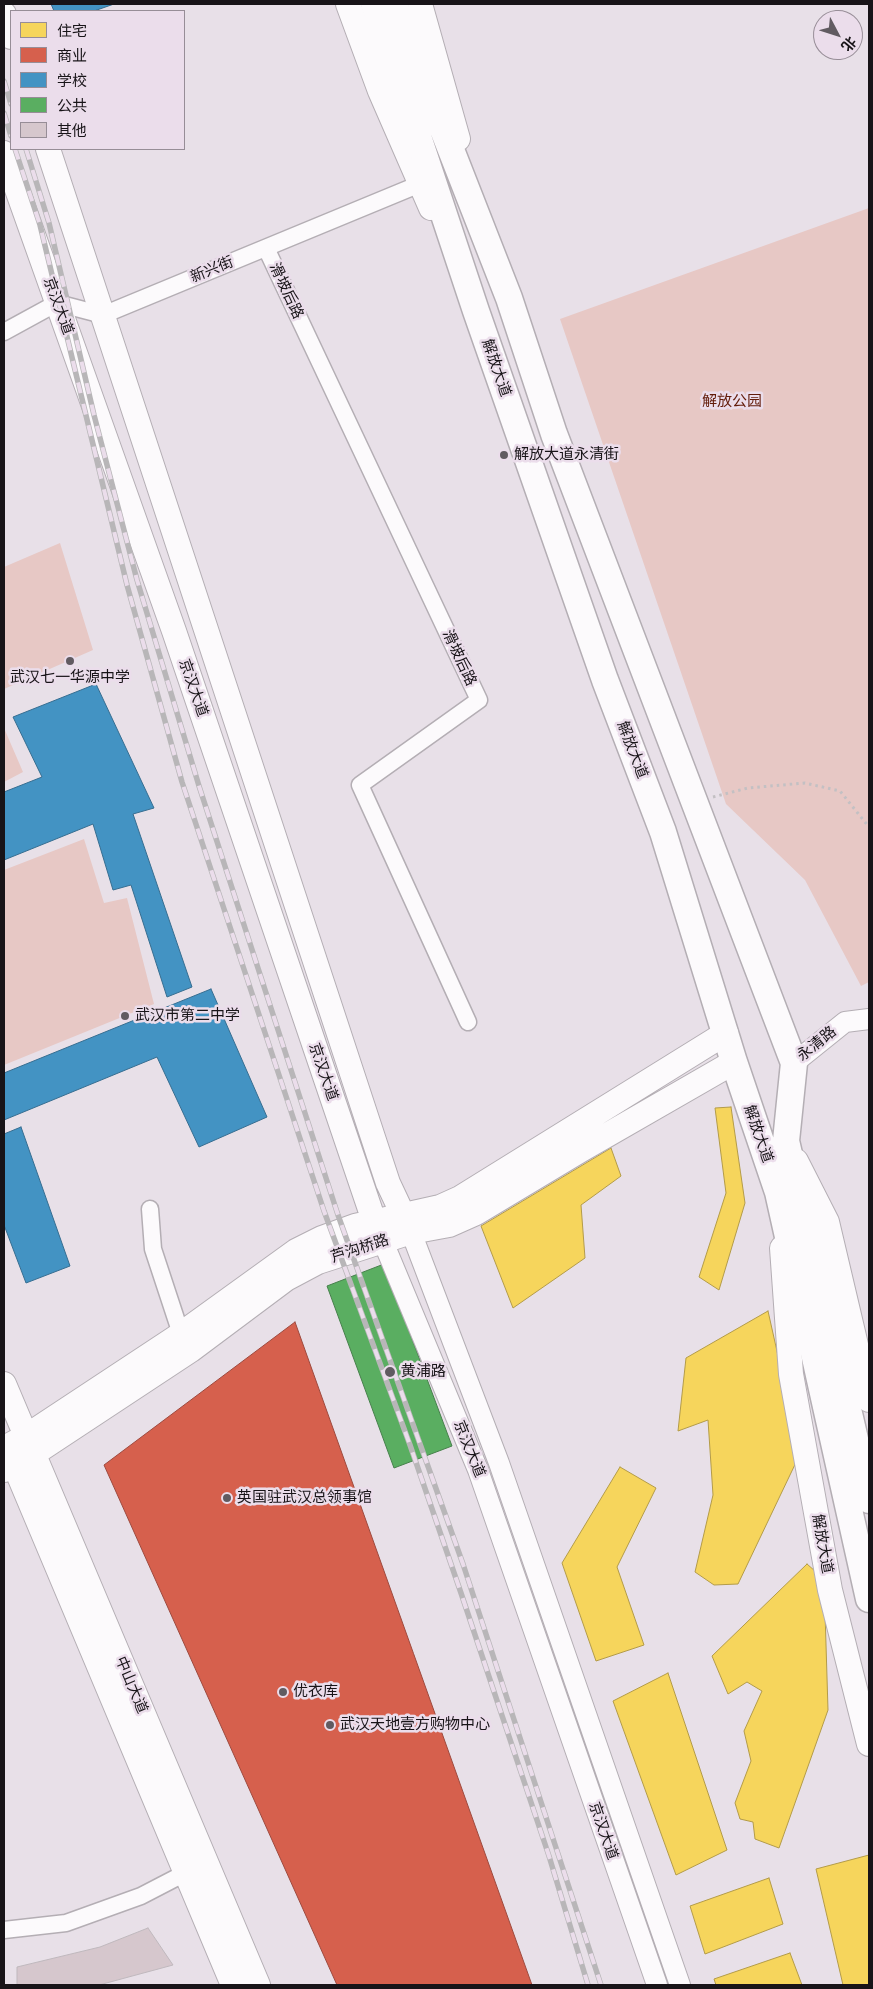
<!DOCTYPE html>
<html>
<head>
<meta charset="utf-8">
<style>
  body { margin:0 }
  #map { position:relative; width:873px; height:1989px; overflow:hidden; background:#e8e0e8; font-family:Helvetica,"Noto Sans SC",sans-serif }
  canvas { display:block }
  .frame { position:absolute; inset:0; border:5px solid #181418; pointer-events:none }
  .legend { position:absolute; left:10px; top:10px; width:175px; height:140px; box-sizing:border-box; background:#ebddeb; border:1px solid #978d97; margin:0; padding:6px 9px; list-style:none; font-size:15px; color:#181418 }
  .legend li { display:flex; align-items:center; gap:10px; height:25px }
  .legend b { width:25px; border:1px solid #978d97 }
  .north { position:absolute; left:813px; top:10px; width:50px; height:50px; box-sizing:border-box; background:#ebddeb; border:1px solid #978d97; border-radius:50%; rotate:130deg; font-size:14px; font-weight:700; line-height:20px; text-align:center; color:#181418 }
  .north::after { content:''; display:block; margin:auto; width:18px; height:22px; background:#615b61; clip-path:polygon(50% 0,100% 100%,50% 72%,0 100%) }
</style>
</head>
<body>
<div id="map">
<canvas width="873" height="1989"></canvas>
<div class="frame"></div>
<ul class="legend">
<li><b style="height:14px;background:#f6d55c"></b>住宅</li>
<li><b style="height:14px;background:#d6604d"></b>商业</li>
<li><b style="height:14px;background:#4393c3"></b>学校</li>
<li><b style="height:14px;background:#5aae61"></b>公共</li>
<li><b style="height:14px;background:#d6c7cd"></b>其他</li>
</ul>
<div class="north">北</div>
</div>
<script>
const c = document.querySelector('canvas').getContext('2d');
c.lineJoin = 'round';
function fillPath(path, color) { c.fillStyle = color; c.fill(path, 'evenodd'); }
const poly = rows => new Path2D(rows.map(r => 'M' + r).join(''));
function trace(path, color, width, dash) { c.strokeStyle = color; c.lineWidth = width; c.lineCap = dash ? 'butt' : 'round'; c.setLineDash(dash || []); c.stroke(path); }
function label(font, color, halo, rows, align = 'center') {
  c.font = font + ' Helvetica,"Noto Sans SC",sans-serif'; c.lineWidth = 5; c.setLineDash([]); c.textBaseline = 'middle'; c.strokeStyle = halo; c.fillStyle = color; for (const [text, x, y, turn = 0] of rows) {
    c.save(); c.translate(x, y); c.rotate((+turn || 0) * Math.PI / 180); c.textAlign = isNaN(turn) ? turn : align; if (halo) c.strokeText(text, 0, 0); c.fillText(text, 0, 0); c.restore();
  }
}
const green = poly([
  [869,208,869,982,861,986,805,880,726,804,560,319],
  [60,543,93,650,4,689,4,567],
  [4,728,23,772,4,782],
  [84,839,104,903,127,898,154,1004,4,1065,4,870]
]);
const homes = poly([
  [731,1107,745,1203,719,1290,699,1277,726,1193,715,1108,731,1107],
  [611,1148,621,1176,581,1205,585,1258,513,1308,481,1226,611,1148],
  [768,1311,800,1454,738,1584,714,1585,695,1572,713,1495,708,1420,678,1431,686,1358,768,1311],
  [620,1467,656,1488,617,1567,644,1645,596,1661,562,1563,620,1467],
  [807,1564,824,1579,828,1710,779,1848,755,1839,753,1822,740,1819,735,1803,751,1761,744,1731,762,1691,747,1682,728,1694,712,1656,807,1564],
  [668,1673,727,1850,676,1875,613,1701,668,1673],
  [869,1855,869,1985,843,1985,816,1869,869,1855],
  [769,1878,783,1924,705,1954,690,1906,769,1878],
  [790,1953,802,1985,716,1985,714,1979,790,1953]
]);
const shops = poly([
  [295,1322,532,1985,337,1985,104,1465,295,1322]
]);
const schools = poly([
  [51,4,114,4,94,11,54,11,51,4],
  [96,684,154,808,133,814,192,987,167,997,131,885,113,890,93,824,4,860,4,792,42,777,13,717,96,684],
  [211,989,267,1117,199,1147,157,1057,4,1120,4,1073,211,989],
  [21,1127,70,1266,26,1283,4,1225,4,1134,21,1127]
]);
const public = poly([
  [384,1264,452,1446,394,1468,327,1286,384,1264]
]);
const building = poly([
  [148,1928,173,1965,99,1985,17,1985,17,1967,100,1947,148,1928]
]);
const path = poly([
  [713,797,748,788,805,783,840,791,869,827]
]);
const minor = poly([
  [266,248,479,700,360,785,468,1022],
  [4,332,57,303,103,315,420,184],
  [150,1209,153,1249,181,1334],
  [4,1930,66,1923,141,1896,195,1868]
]);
const tertiary = poly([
  [794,1063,845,1022,869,1019],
  [377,1227,478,1470,657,1985],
  [411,1232,499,1463,680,1985]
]);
const secondary = poly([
  [348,4,380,91,431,208],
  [420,4,458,139],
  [4,14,11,37],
  [48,149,388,1183,411,1232],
  [4,153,174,631,374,1221],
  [796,1161,827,1222,869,1400],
  [782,1248,791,1374,830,1590,869,1744],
  [4,1384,258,1985],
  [4,1448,25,1437,181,1334,296,1251,322,1238,355,1226,440,1207,460,1198,726,1033],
  [14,1449,14,1464,233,1985],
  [4,1470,35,1453,191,1350,286,1279,318,1262,411,1232,449,1225,476,1213,581,1150,734,1062]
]);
const primary = poly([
  [374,4,476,311,605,680,663,832,734,1062,778,1192,869,1599],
  [394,4,509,298,554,434,794,1063,786,1141,869,1500]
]);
const rail = poly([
  [4,81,11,104],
  [4,113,11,136],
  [15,149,40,225,127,585,182,782,324,1211,410,1445,461,1593,549,1856,588,1985],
  [26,149,49,223,94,415,137,580,199,786,338,1215,463,1564,601,1985]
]);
const markers = [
  [504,455,5,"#615b61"],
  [70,661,5,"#615b61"],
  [125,1016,5,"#615b61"],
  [390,1372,6,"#615b61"],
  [227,1498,5,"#615b61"],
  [283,1692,5,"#615b61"],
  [330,1725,5,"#615b61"]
];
const streetNames = [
  ["新兴街",212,270,-22],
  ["滑坡后路",286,291,65],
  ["京汉大道",58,306,70],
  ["解放大道",496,368,71],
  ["滑坡后路",459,658,65],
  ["京汉大道",193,688,71],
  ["解放大道",632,750,69],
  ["永清路",817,1044,-39],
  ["京汉大道",323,1072,71],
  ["解放大道",758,1134,71],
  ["芦沟桥路",360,1249,-18],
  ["京汉大道",469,1449,68],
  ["解放大道",822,1544,80],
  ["中山大道",131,1685,67],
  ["京汉大道",603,1831,71]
];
const parkNames = [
  ["解放公园",732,402]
];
const poiNames = [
  ["解放大道永清街",514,455],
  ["武汉七一华源中学",70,678,"center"],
  ["武汉市第二中学",135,1016],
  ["黄浦路",401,1372],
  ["英国驻武汉总领事馆",237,1498],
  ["优衣库",293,1692],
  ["武汉天地壹方购物中心",340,1725]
];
fillPath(green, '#e7c8c5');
fillPath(homes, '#f6d55c');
trace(homes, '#b39b48', 1);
fillPath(shops, '#d6604d');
trace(shops, '#9d493d', 1);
fillPath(schools, '#4393c3');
trace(schools, '#366d90', 1);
fillPath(public, '#5aae61');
trace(public, '#46804b', 1);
fillPath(building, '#d6c7cd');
trace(building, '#bfb8bd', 1);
trace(minor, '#b4aeb4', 19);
trace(tertiary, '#b4aeb4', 22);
trace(secondary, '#b4aeb4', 26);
trace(primary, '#b4aeb4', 29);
trace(path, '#c3c0c3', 3, [2.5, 4]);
trace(minor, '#fcfafc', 16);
trace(tertiary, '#fcfafc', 20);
trace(secondary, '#fcfafc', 24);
trace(primary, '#fcfafc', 26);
trace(rail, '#b8b6b8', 5.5);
trace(rail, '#ebddeb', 4, [11]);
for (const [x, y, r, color] of markers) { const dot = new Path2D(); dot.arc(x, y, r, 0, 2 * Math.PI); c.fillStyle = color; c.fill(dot); trace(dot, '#ebddeb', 2); }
label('15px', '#181418', '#ebddeb', streetNames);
label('15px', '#621b09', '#ebddeb', parkNames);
label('15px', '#181418', '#ebddeb', poiNames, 'left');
</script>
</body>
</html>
